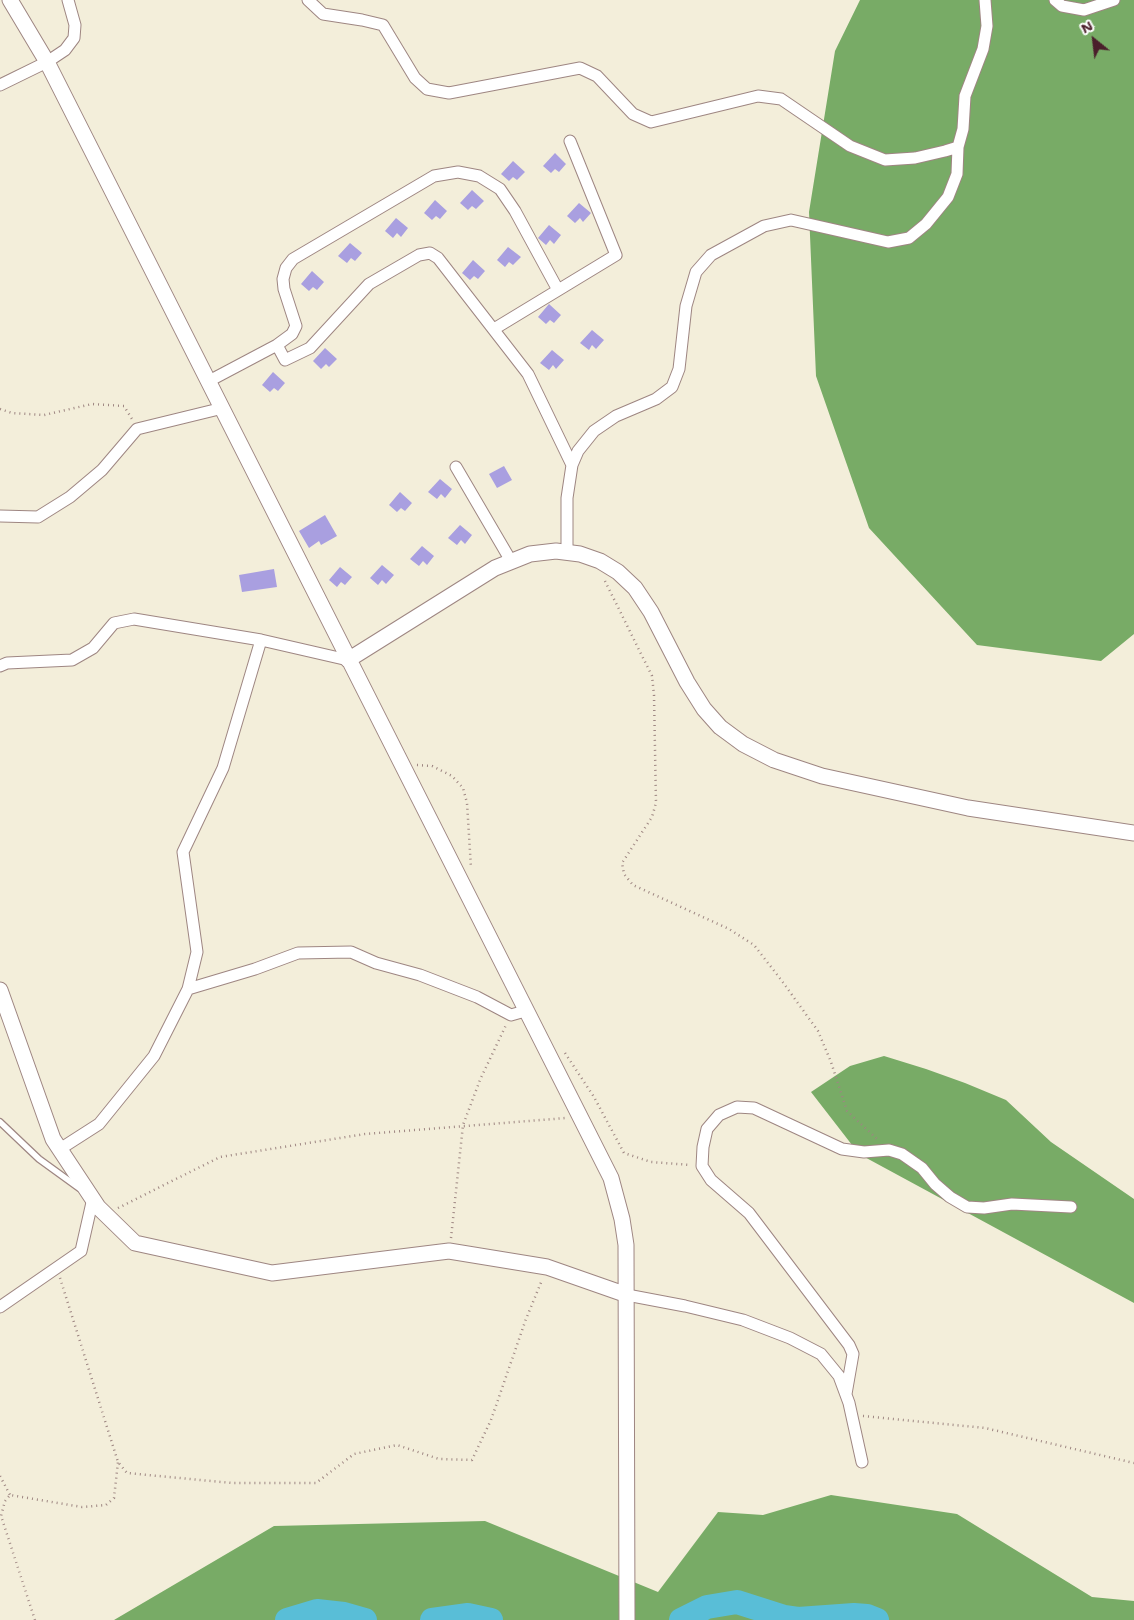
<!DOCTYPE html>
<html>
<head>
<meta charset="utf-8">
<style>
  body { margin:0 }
  #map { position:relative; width:1134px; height:1620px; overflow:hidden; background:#f3eeda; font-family:"Shantell Sans",sans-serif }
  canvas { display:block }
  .north { position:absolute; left:1069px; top:15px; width:50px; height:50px; -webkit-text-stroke:4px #fff; paint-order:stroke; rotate:331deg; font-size:14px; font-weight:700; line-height:20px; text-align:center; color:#4a1f2b }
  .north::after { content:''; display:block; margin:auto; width:18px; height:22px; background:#4a1f2b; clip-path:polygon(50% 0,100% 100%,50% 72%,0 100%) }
</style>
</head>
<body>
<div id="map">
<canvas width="1134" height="1620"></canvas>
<div class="north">N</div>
</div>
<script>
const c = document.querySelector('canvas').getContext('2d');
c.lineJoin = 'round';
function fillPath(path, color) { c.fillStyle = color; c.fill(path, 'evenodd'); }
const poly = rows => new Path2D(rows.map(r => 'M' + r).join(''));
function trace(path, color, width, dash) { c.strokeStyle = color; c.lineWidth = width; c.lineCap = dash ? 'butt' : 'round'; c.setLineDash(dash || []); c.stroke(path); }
const forest = poly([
  [860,0,1134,0,1134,634,1101,661,977,645,869,528,816,376,809,212,835,51],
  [884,1056,926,1069,965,1083,1006,1100,1051,1142,1134,1199,1134,1303,859,1154,811,1092,850,1066],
  [831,1495,957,1514,1092,1597,1134,1601,1134,1620,114,1620,274,1526,485,1521,658,1592,718,1512,763,1515]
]);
const river = poly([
  [287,1620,317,1611,344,1614,365,1620],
  [432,1620,468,1615,491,1620],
  [681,1620,707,1607,737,1602,784,1617,798,1619,854,1615,867,1616,877,1620]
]);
const building = poly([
  [555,153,566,164,559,172,555,169,551,173,543,166],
  [513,161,525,172,517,180,513,177,509,181,501,174],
  [472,190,484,201,476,209,472,206,468,210,460,203],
  [435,200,447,211,440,219,436,216,432,220,424,213],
  [579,203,591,213,583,222,580,218,575,223,567,216],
  [396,218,408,228,401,237,397,233,393,238,385,231],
  [549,225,561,235,554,244,550,240,546,245,538,238],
  [350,243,362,253,355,261,351,258,347,263,338,256],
  [508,247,521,257,513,265,509,262,505,267,497,260],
  [473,260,485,271,478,279,474,276,470,280,462,273],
  [312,271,324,282,317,290,313,287,309,291,301,284],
  [549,304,561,315,554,323,550,320,546,324,538,317],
  [592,330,604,340,596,349,592,345,589,350,580,343],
  [325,348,337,359,329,367,326,364,321,369,313,361],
  [552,350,564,360,556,369,553,365,549,370,540,363],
  [273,372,285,383,278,391,274,388,270,392,262,385],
  [504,466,512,480,497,488,489,474],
  [440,479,452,489,445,498,441,494,437,499,428,492],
  [400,492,412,503,405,511,401,508,397,512,389,505],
  [325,515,337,536,321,545,319,541,309,548,299,531],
  [460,525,472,535,465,544,461,540,457,545,448,538],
  [422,546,434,556,427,565,423,561,419,566,410,559],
  [382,565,394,575,386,584,382,580,378,585,370,578],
  [340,567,352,577,345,585,341,582,337,587,329,580],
  [274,569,277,587,242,592,239,575]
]);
const path = poly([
  [0,409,12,413,44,415,92,404,124,406,132,419],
  [605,581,652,676,654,695,656,803,652,817,622,863,624,874,633,885,729,929,754,945,782,981,818,1031,831,1062,847,1111,877,1139],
  [417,765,432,766,452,776,463,788,467,803,471,868],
  [565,1053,594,1097,624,1153,651,1162,691,1165],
  [118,1208,220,1157,365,1134,566,1118],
  [451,1238,463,1125,480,1080,506,1025],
  [60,1278,118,1462,127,1473,232,1483,316,1483,354,1454,397,1445,439,1459,472,1460,491,1420,526,1319,542,1280],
  [863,1416,985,1428,1134,1463],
  [0,1476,10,1495],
  [35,1620,1,1516,5,1501,10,1495,82,1507,106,1505,114,1498,118,1462]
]);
const service = poly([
  [0,1122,39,1159,79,1188]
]);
const minor = poly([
  [308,0,323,14,362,20,383,25,415,78,427,89,449,93,580,68,597,76,633,114,651,122,758,96,781,99,850,146,885,160,915,158,945,151,958,147,963,129,965,96,983,49,987,26,985,0],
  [1055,0,1062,6,1084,10,1114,0],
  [0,85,47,62,65,50,74,38,75,25,68,0],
  [494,329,616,255,570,141],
  [277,345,285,360,310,348,369,284,419,255,430,253,438,258,528,374,572,465],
  [209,381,277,345,292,334,296,326,284,289,283,279,286,268,293,259,434,176,458,172,479,176,500,189,515,211,558,290],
  [456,467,511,561],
  [0,516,38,517,70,497,102,470,137,429,223,408],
  [567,552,567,498,572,465,578,451,594,431,616,416,656,399,672,387,679,369,686,306,696,272,711,255,764,226,791,220,888,242,909,238,926,224,948,197,957,174,958,147],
  [0,666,7,663,72,660,93,648,114,623,134,619,261,640,348,660],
  [188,989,255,969,298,953,351,952,376,963,420,975,477,997,511,1015,525,1011],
  [60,1149,99,1124,154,1056,188,989,197,952,183,852,223,768,261,640],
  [627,1295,685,1306,743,1320,790,1338,821,1354,839,1376,849,1403,862,1462],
  [0,1307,81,1251,93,1198],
  [846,1394,853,1354,849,1345,749,1213,711,1180,702,1166,703,1147,707,1129,719,1115,737,1107,754,1108,842,1149,864,1152,889,1150,902,1154,922,1168,935,1184,950,1197,967,1207,984,1208,1012,1204,1071,1207]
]);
const tertiary = poly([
  [10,0,47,62,611,1178,622,1219,626,1245,627,1620],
  [348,660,495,568,530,554,556,551,580,554,600,561,618,572,635,588,651,612,687,682,704,709,720,727,743,744,774,760,822,776,968,808,1134,833],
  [0,990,53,1139,98,1207,135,1243,272,1273,449,1251,547,1267,627,1295]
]);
fillPath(forest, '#78ab66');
trace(river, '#59bed7', 24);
fillPath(building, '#a99fe0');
trace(service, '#9e8682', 8);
trace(minor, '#9e8682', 13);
trace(tertiary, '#9e8682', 17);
trace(path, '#9e8682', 2.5, [1, 4]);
trace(service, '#fff', 5.5);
trace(minor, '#fff', 11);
trace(tertiary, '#fff', 15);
</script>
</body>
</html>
